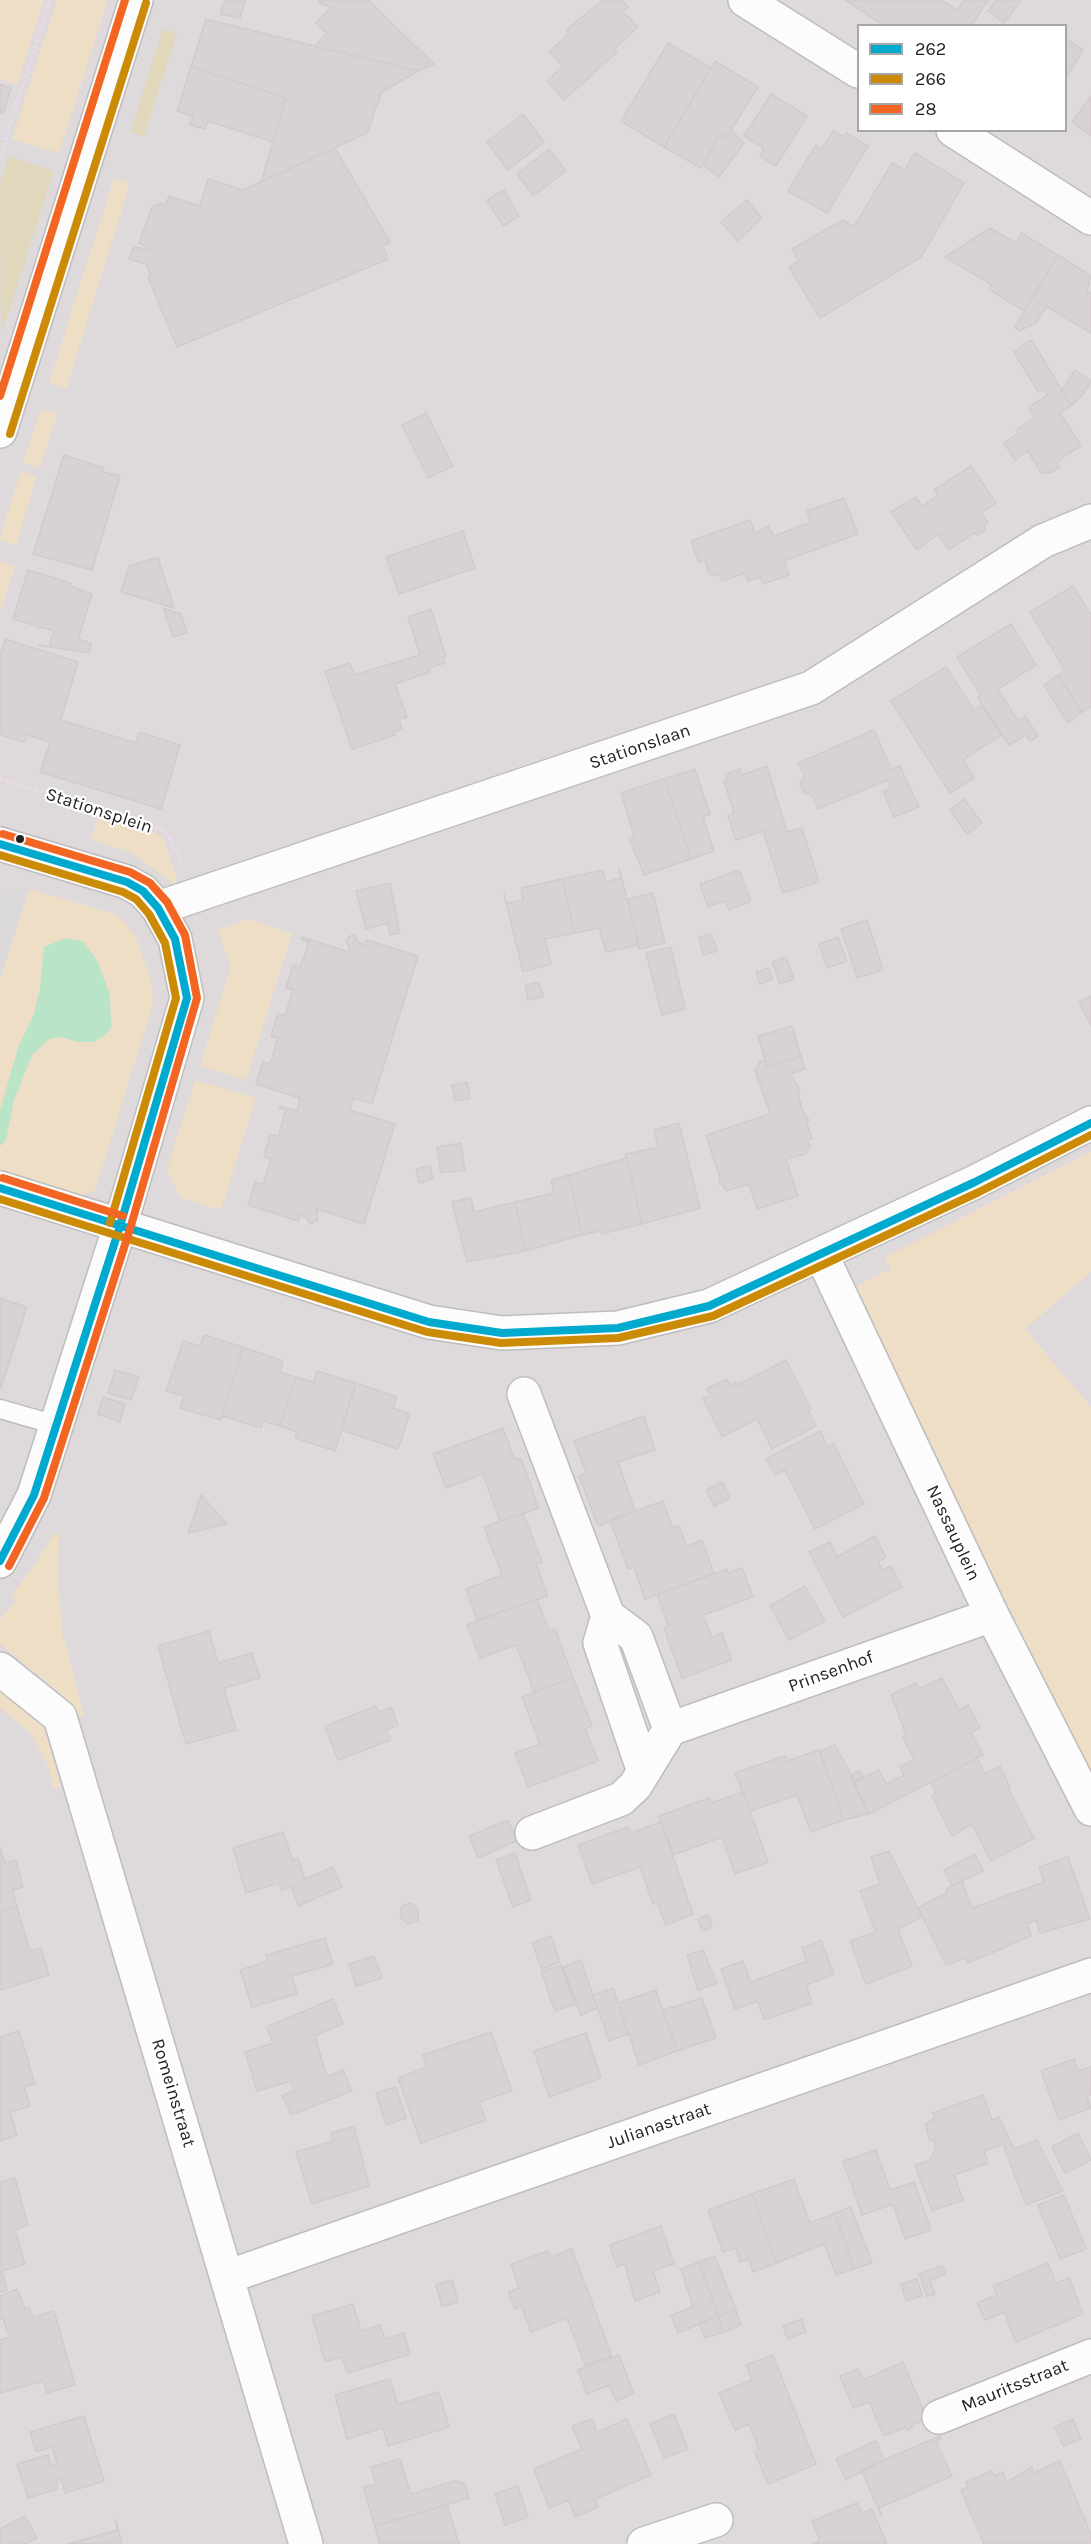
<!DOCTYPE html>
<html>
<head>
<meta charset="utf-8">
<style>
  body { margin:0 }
  #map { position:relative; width:1091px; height:2544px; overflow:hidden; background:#efe9ea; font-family:Karla,sans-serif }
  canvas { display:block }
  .legend { position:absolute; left:857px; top:24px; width:210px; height:108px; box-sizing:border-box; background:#fff; border:2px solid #a6a6a6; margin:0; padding:8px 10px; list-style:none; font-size:18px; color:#212121 }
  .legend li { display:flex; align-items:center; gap:12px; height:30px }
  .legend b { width:30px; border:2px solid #a6a6a6 }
</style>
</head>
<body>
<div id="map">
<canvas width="1091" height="2544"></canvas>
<ul class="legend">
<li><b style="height:8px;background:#00a9ce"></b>262</li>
<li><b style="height:8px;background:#cc8b07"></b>266</li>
<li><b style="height:8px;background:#f26522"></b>28</li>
</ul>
</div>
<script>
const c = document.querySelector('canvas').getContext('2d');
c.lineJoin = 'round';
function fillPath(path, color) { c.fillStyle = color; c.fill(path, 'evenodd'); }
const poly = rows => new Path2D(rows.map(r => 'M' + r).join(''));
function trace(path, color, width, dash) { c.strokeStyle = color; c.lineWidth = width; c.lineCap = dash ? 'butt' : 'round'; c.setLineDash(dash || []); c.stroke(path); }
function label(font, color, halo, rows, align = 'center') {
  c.font = font + ' Karla,sans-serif'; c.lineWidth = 4.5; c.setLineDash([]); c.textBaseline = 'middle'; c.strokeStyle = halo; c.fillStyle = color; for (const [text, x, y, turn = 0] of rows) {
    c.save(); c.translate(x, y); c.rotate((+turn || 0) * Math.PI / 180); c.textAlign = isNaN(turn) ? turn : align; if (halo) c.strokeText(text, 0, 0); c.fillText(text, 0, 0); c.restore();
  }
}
const residential = poly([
  [0,0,1091,0,1091,2544,0,2544],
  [858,26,1066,26,1066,130,858,130]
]);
const grass = poly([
  [0,0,44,0,17,85,0,79],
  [57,0,108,0,59,153,12,139],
  [114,178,130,183,66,389,49,383],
  [41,409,57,414,40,468,23,463],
  [21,471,37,476,16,545,0,540,0,537],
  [0,561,15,566,2,608,0,607],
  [99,815,157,833,165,842,178,883,173,885,171,881,128,851,91,840],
  [29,889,112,913,123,920,137,940,152,985,153,1004,95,1190,81,1196,0,1171,0,1146,6,1140,14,1100,32,1055,49,1039,60,1037,79,1042,103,1037,111,1029,112,1017,44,947,40,988,34,1014,19,1045,0,1111,0,981],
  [249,919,292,934,246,1080,200,1066,231,967,218,930],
  [195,1080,256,1098,221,1210,181,1198,167,1170],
  [1091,1152,1091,1272,1025,1329,1091,1407,1091,1788,987,1582,856,1286,891,1269,885,1257],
  [54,1533,59,1535,58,1581,63,1641,65,1642,84,1716,76,1718,61,1694,0,1644,0,1620,16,1600,11,1596,36,1563],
  [0,1689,44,1728,61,1787,54,1789,47,1764,31,1734,0,1708]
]);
const forest = poly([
  [163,29,177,34,144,136,130,132],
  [9,156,54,171,1,336,0,183]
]);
const parking = poly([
  [0,888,25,897,0,978]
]);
const water = poly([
  [66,938,83,941,97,960,110,995,111,1029,96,1042,79,1042,60,1037,49,1039,32,1055,14,1100,6,1140,0,1146,0,1111,19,1045,34,1014,40,988,44,947]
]);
const building = poly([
  [225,0,245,0,240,18,220,14,225,0],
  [320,0,368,0,434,64,418,71,315,46,327,33,316,23,331,7,319,3,320,0],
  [603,0,622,0,628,7,623,11,638,27,614,49,617,52,564,100,547,81,563,66,549,52,569,33,566,30,603,0],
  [845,0,941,0,957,10,964,0,988,0,971,26,885,26,845,0],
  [996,0,1021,0,1004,23,988,11,996,0],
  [206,19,315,46,418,71,382,92,367,133,261,182,286,98,191,67,206,19],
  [1066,39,1083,50,1066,78,1066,39],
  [668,43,711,68,664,147,621,121,668,43],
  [715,61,758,87,726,138,720,134,701,168,664,147,715,61],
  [191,67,286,98,273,142,208,121,205,129,190,125,193,116,177,111,191,67],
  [0,84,11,88,3,114,0,113,0,84],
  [771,94,807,116,776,166,760,156,764,148,744,136,771,94],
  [1091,96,1091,136,1072,122,1091,96],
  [523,114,544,142,508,170,487,142,523,114],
  [731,130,744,143,719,177,703,165,720,134,726,138,731,130],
  [833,131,844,137,846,133,868,146,827,213,788,191,816,145,822,149,833,131],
  [335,148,390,242,383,246,388,259,177,347,148,277,151,276,146,264,129,259,134,246,147,250,148,247,139,243,152,207,161,203,166,204,169,196,200,206,208,179,243,190,335,148],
  [549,149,566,171,533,196,517,174,549,149],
  [915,153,964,183,921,257,820,318,789,267,799,261,792,249,843,220,854,227,892,163,905,170,915,153],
  [504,190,519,216,503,226,487,200,504,190],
  [747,200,762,218,738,241,721,222,747,200],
  [990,228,1016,243,1021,233,1058,255,1024,311,989,289,992,285,945,257,990,228],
  [1058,255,1091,276,1087,291,1091,294,1091,333,1046,306,1036,323,1019,331,1015,327,1058,255],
  [1029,340,1033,342,1071,406,1060,413,1081,446,1063,457,1058,462,1059,468,1050,473,1041,473,1028,451,1015,460,1004,443,1017,434,1016,430,1034,418,1029,407,1048,395,1043,389,1038,392,1014,352,1029,340],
  [1075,370,1091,381,1081,397,1071,406,1062,390,1075,370],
  [426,413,453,466,428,478,402,425,426,413],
  [64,455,104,468,103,472,120,476,92,570,33,554,64,455],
  [971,466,996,503,981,513,988,523,984,525,985,530,978,535,974,533,949,550,938,534,917,550,891,512,916,497,922,506,938,495,934,490,971,466],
  [844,498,858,534,784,561,789,575,763,584,760,577,748,581,746,573,722,581,720,575,709,574,705,560,699,563,691,541,750,520,755,534,768,526,774,536,811,522,807,511,844,498],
  [463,531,475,568,399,594,386,557,463,531],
  [158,557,174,608,121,592,129,566,158,557],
  [28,570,71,583,70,586,92,594,78,639,91,643,89,653,38,645,49,646,54,631,41,627,40,629,37,626,13,619,28,570],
  [1073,586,1091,615,1091,707,1082,712,1058,675,1065,670,1030,612,1073,586],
  [163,608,181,614,187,633,173,637,163,608],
  [431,609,446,656,443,657,445,663,428,668,430,672,395,684,407,717,399,719,402,729,393,732,395,735,352,749,325,671,350,663,354,675,420,655,408,617,431,609],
  [1011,624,1036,665,998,689,1018,721,1025,716,1038,736,1030,741,1026,735,1009,745,978,698,981,695,957,657,1011,624],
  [5,639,78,662,61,720,136,743,139,732,180,745,161,809,40,772,50,742,27,735,24,742,0,735,0,656,5,639],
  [946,667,974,710,981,705,1001,735,963,760,974,778,950,793,891,701,946,667],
  [1058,675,1082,712,1068,723,1044,685,1058,675],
  [874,730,891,769,900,766,919,807,894,817,883,791,891,788,887,780,818,809,812,795,804,793,800,784,805,776,798,763,874,730],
  [767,766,787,832,802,828,819,882,783,893,763,831,736,840,728,815,734,813,724,781,728,780,725,774,740,769,742,775,767,766],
  [695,769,710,814,703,817,714,851,691,859,664,779,695,769],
  [664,779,691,859,644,875,629,838,634,836,621,793,664,779],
  [964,799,982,823,967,834,950,810,964,799],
  [619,868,639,945,606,952,599,928,575,933,562,879,603,870,606,882,621,878,619,868],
  [739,870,751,901,729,910,725,901,708,907,700,884,739,870],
  [562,879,575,933,545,939,551,964,523,972,504,894,507,903,523,900,521,888,562,879],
  [390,883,400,933,390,935,388,923,366,929,356,891,390,883],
  [653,893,665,943,639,949,628,899,653,893],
  [867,920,883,970,857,978,841,929,867,920],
  [711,934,717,951,703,955,699,937,711,934],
  [354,935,359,943,365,945,367,940,418,956,372,1103,353,1098,350,1110,395,1124,364,1224,316,1209,318,1220,311,1224,306,1217,301,1215,298,1221,248,1205,255,1182,263,1184,271,1159,264,1157,270,1134,278,1136,286,1110,279,1108,280,1106,297,1111,300,1098,256,1084,263,1062,270,1064,278,1038,271,1036,278,1013,285,1016,293,990,286,988,293,965,300,967,309,942,301,939,302,937,349,952,350,949,346,941,350,936,354,935],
  [838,937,847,961,827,968,819,944,838,937],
  [671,947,685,1009,662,1015,646,953,671,947],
  [786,957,794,979,780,984,772,962,786,957],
  [769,968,773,979,760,984,756,972,769,968],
  [539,982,543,997,528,1000,525,985,539,982],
  [1091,996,1091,1026,1079,1002,1091,996],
  [792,1026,801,1056,767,1067,758,1036,792,1026],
  [801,1056,805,1069,791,1074,800,1090,798,1095,804,1114,809,1120,807,1124,812,1139,807,1140,810,1146,806,1154,786,1159,798,1196,757,1209,749,1184,726,1191,723,1185,719,1184,720,1178,706,1135,770,1114,755,1070,760,1062,765,1060,767,1067,801,1056],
  [467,1082,470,1098,455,1101,452,1085,467,1082],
  [679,1123,700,1208,642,1224,626,1154,658,1147,654,1130,679,1123],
  [461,1143,465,1170,441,1173,437,1147,461,1143],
  [625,1154,626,1154,642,1224,601,1234,600,1231,582,1235,569,1175,626,1158,625,1154],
  [430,1166,433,1179,419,1183,416,1169,430,1166],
  [569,1175,582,1235,525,1251,515,1202,554,1193,551,1180,569,1175],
  [471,1198,474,1212,515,1202,525,1251,467,1262,452,1202,471,1198],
  [0,1298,27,1307,1,1388,0,1388,0,1298],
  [204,1335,243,1347,221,1420,180,1408,184,1396,166,1391,183,1341,200,1346,204,1335],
  [243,1347,283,1361,280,1372,296,1377,280,1426,263,1421,261,1428,222,1416,243,1347],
  [786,1360,811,1409,808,1410,816,1426,772,1449,757,1419,722,1437,703,1399,711,1395,707,1389,726,1379,730,1385,736,1382,737,1385,786,1360],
  [115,1370,139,1377,131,1400,108,1393,115,1370],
  [317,1371,356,1383,335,1451,295,1438,297,1432,280,1426,296,1377,314,1382,317,1371],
  [356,1383,397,1397,393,1408,410,1414,398,1449,341,1430,356,1383],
  [103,1397,125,1404,120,1422,98,1414,103,1397],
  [644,1416,655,1450,618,1462,635,1511,598,1526,579,1476,586,1473,574,1441,644,1416],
  [503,1428,515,1460,521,1458,539,1508,500,1521,483,1474,446,1488,433,1454,503,1428],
  [820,1431,828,1447,834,1444,864,1504,815,1529,785,1470,775,1475,766,1459,820,1431],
  [722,1482,730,1498,714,1506,706,1490,722,1482],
  [201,1495,227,1524,188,1533,201,1495],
  [663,1501,672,1527,679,1526,686,1546,702,1540,714,1574,645,1599,634,1567,628,1569,610,1520,663,1501],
  [523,1513,542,1562,536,1564,548,1596,477,1620,466,1589,502,1575,484,1527,523,1513],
  [875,1536,886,1557,878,1562,883,1570,891,1566,902,1587,843,1617,809,1552,830,1542,837,1557,875,1536],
  [742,1568,753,1597,703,1615,712,1637,722,1633,732,1660,682,1678,664,1628,668,1626,657,1594,727,1569,728,1573,742,1568],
  [805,1586,825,1621,789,1640,770,1606,805,1586],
  [537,1599,549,1631,555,1629,573,1678,534,1692,516,1645,480,1658,467,1625,537,1599],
  [209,1631,218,1663,252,1653,260,1678,224,1688,236,1730,186,1744,158,1646,209,1631],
  [573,1678,592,1726,585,1729,598,1761,528,1787,515,1753,540,1744,522,1697,573,1678],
  [942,1678,959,1710,968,1705,980,1728,971,1733,983,1755,869,1814,853,1782,879,1770,886,1784,904,1775,900,1767,914,1760,903,1737,906,1735,891,1695,916,1683,919,1689,942,1678],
  [376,1706,378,1712,391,1707,398,1725,386,1730,391,1740,338,1760,325,1726,376,1706],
  [835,1745,851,1775,869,1814,844,1820,820,1751,835,1745],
  [819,1750,844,1820,811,1832,797,1795,750,1811,735,1773,785,1756,787,1761,819,1750],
  [977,1758,985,1774,1000,1766,1010,1787,1008,1788,1034,1838,991,1861,972,1824,952,1836,932,1796,936,1793,931,1782,977,1758],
  [860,1771,863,1778,853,1782,850,1776,860,1771],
  [743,1792,768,1862,735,1874,722,1837,674,1855,659,1816,709,1798,711,1803,743,1792],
  [508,1820,517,1841,478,1858,469,1836,508,1820],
  [661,1822,693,1914,666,1925,657,1903,653,1904,640,1867,592,1884,578,1845,628,1827,631,1833,661,1822],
  [283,1832,293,1860,298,1858,305,1879,333,1867,342,1887,298,1906,292,1887,281,1890,279,1883,246,1893,233,1848,283,1832],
  [0,1847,5,1863,16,1860,23,1887,12,1890,17,1907,0,1912,0,1847],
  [889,1851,922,1917,898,1929,912,1966,866,1984,850,1941,876,1932,860,1891,880,1884,871,1857,889,1851],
  [515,1853,531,1900,513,1907,496,1860,515,1853],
  [975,1854,983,1871,952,1886,944,1870,975,1854],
  [1068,1857,1090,1919,1040,1933,1036,1920,1027,1924,1031,1936,968,1963,966,1958,946,1965,918,1908,948,1892,946,1889,962,1881,972,1908,1044,1882,1039,1867,1068,1857],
  [411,1903,418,1909,418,1920,408,1924,400,1917,402,1906,411,1903],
  [17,1907,30,1951,41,1948,49,1975,0,1990,0,1912,17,1907],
  [708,1915,712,1927,702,1931,698,1919,708,1915],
  [551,1936,560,1962,542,1969,532,1943,551,1936],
  [325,1938,333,1964,292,1976,297,1994,252,2007,240,1970,268,1961,266,1955,325,1938],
  [821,1940,834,1974,806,1985,812,2003,764,2020,758,2001,735,2009,721,1969,743,1961,751,1982,807,1961,802,1948,821,1940],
  [703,1950,717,1983,698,1990,687,1955,703,1950],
  [374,1956,382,1978,356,1986,349,1964,374,1956],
  [581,1960,597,2008,581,2015,563,1967,581,1960],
  [561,1965,575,2004,555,2011,541,1972,561,1965],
  [613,1988,628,2034,609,2041,593,1995,613,1988],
  [656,1990,677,2051,639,2065,618,2003,656,1990],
  [702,1998,716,2038,677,2051,663,2010,702,1998],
  [333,1999,343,2024,315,2036,327,2077,343,2070,352,2091,291,2115,282,2095,294,2091,291,2081,257,2091,245,2052,273,2043,266,2027,333,1999],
  [19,2031,35,2084,24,2087,30,2106,10,2112,17,2135,0,2141,0,2037,19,2031],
  [491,2032,512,2091,479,2102,486,2120,421,2143,398,2078,427,2067,423,2055,491,2032],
  [586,2033,601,2078,549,2097,534,2051,586,2033],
  [1074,2059,1078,2071,1091,2067,1091,2095,1087,2097,1091,2108,1059,2120,1041,2071,1074,2059],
  [396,2087,406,2118,386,2125,376,2093,396,2087],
  [983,2095,992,2120,999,2117,1014,2149,1037,2140,1063,2191,1026,2205,1003,2144,984,2151,988,2163,954,2175,963,2200,932,2211,915,2165,930,2160,936,2147,934,2139,930,2141,925,2124,935,2118,933,2113,983,2095],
  [354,2126,369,2186,312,2204,296,2152,333,2141,331,2133,354,2126],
  [1078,2133,1091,2160,1065,2173,1052,2147,1078,2133],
  [876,2150,890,2190,914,2182,931,2230,905,2239,893,2204,862,2215,843,2161,876,2150],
  [15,2178,28,2225,15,2230,25,2264,2,2271,7,2290,0,2292,0,2182,15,2178],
  [794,2179,810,2223,835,2213,854,2269,836,2275,824,2244,776,2263,752,2194,794,2179],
  [752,2194,776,2263,753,2272,749,2259,740,2262,736,2248,723,2252,708,2210,752,2194],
  [1064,2195,1086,2249,1060,2259,1038,2205,1064,2195],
  [851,2207,872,2263,854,2269,835,2213,851,2207],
  [661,2226,674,2264,653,2271,660,2292,635,2301,625,2264,617,2267,610,2245,661,2226],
  [572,2249,612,2356,585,2365,567,2318,531,2332,521,2306,515,2309,508,2292,519,2288,511,2264,548,2251,551,2257,572,2249],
  [715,2256,736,2310,718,2316,699,2262,715,2256],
  [699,2262,718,2316,678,2333,671,2315,693,2307,681,2269,699,2262],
  [1048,2263,1056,2283,1069,2278,1083,2314,1016,2342,1004,2312,985,2320,977,2303,997,2295,993,2286,1048,2263],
  [942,2266,946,2274,930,2280,935,2294,927,2296,919,2274,942,2266],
  [917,2279,922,2296,906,2301,901,2284,917,2279],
  [452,2280,458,2302,442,2307,436,2285,452,2280],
  [17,2289,25,2309,29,2307,33,2317,54,2311,75,2385,47,2393,43,2381,0,2393,0,2340,9,2337,3,2318,0,2320,0,2296,17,2289],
  [353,2304,361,2331,380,2325,385,2339,404,2333,410,2354,348,2373,342,2357,325,2362,312,2316,353,2304],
  [736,2310,741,2325,724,2332,718,2316,736,2310],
  [718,2316,724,2332,705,2338,699,2323,718,2316],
  [802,2319,806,2332,787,2339,783,2326,802,2319],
  [619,2355,634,2393,616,2401,609,2385,587,2394,578,2370,619,2355],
  [773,2355,816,2464,768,2484,754,2451,759,2449,749,2424,735,2430,719,2393,752,2380,746,2365,773,2355],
  [903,2362,927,2419,912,2425,913,2427,907,2430,906,2427,884,2436,869,2402,853,2408,840,2376,858,2369,863,2380,903,2362],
  [390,2379,398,2404,439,2392,449,2427,388,2446,383,2428,347,2439,335,2395,390,2379],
  [674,2414,688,2449,664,2458,650,2424,674,2414],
  [84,2416,104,2481,65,2493,61,2479,56,2481,58,2489,28,2498,17,2464,48,2455,51,2466,57,2464,52,2447,36,2452,30,2432,84,2416],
  [592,2419,597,2432,627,2419,651,2475,595,2499,598,2507,575,2517,569,2500,549,2508,534,2469,582,2449,572,2426,592,2419],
  [1073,2419,1081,2439,1063,2446,1055,2427,1073,2419],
  [940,2436,941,2439,936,2441,952,2476,879,2508,882,2517,861,2470,940,2436],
  [876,2441,884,2460,846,2480,836,2459,876,2441],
  [400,2459,411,2494,455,2481,465,2484,469,2498,375,2526,363,2487,376,2484,371,2467,400,2459],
  [1060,2461,1091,2534,1091,2544,984,2544,961,2490,968,2487,966,2482,992,2471,995,2476,1003,2472,1007,2482,1032,2467,1033,2473,1060,2461],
  [518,2486,528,2517,505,2525,495,2494,518,2486],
  [857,2503,862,2513,872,2509,887,2544,812,2544,820,2541,812,2521,857,2503],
  [447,2505,459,2544,380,2544,375,2526,447,2505],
  [25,2516,37,2538,25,2544,0,2544,0,2529,25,2516],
  [116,2520,122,2544,68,2544,117,2530,116,2520]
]);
const path = poly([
  [0,157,50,0],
  [0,779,158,828,168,835,181,863]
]);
const lane = poly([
  [0,1409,56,1425]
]);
const street = poly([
  [745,0,858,71],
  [953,130,1091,218],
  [0,431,136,0],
  [0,844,127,882,143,891,158,908,175,939,187,998,120,1226,34,1495,0,1561],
  [158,908,811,688,1043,541,1091,521],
  [0,1188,429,1322,502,1333,618,1328,709,1306,975,1182,1091,1123],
  [821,1254,992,1615,1091,1809],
  [524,1394,608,1616,636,1637,670,1729],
  [608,1616,600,1643,644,1772],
  [0,1669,60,1717,306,2544],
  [532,1833,621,1799,635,1786,670,1729,992,1615],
  [227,2277,1091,1975],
  [939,2417,1091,2356],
  [644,2544,716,2520]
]);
const bus1 = poly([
  [0,844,127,882,143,891,158,908,175,939,187,998,120,1226,34,1495,0,1561],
  [0,1188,429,1322,502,1333,618,1328,709,1306,975,1182,1091,1123]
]);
const bus2 = poly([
  [10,434,146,3],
  [0,855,123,892,136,899,149,914,165,943,176,998,110,1223],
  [0,1199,427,1332,501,1343,618,1338,713,1316,979,1192,1091,1135]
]);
const bus3 = poly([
  [0,396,125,0],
  [3,834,130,872,150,883,167,902,185,935,197,998,130,1229,44,1498,9,1566],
  [3,1178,123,1216]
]);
const markers = [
  [20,839,5,"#212121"]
];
const streetNames = [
  ["Stationslaan",640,747,-19],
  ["Stationsplein",99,811,18],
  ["Nassauplein",953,1533,65],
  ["Prinsenhof",831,1672,-20],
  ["Romeinstraat",173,2093,73],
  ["Julianastraat",659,2126,-19],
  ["Mauritsstraat",1015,2386,-22]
];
fillPath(residential, '#dedadc');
fillPath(grass, '#efdec6');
fillPath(forest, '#e0d7bd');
fillPath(parking, '#dbd9d9');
fillPath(water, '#bae4c8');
fillPath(building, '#d8d2d4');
trace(building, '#d2cacd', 1.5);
trace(lane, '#bfbcbd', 21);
trace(street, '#bfbcbd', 36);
trace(path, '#ecd9e7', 4, [3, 3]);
trace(lane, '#fdfcfc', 18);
trace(street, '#fdfcfc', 33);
trace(bus1, '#00a9ce', 8);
trace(bus2, '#cc8b07', 8);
trace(bus3, '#f26522', 8);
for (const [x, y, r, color] of markers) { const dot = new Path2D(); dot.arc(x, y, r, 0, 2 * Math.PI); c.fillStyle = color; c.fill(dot); trace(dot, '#fff', 2); }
label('18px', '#212121', '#fff', streetNames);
</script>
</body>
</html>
